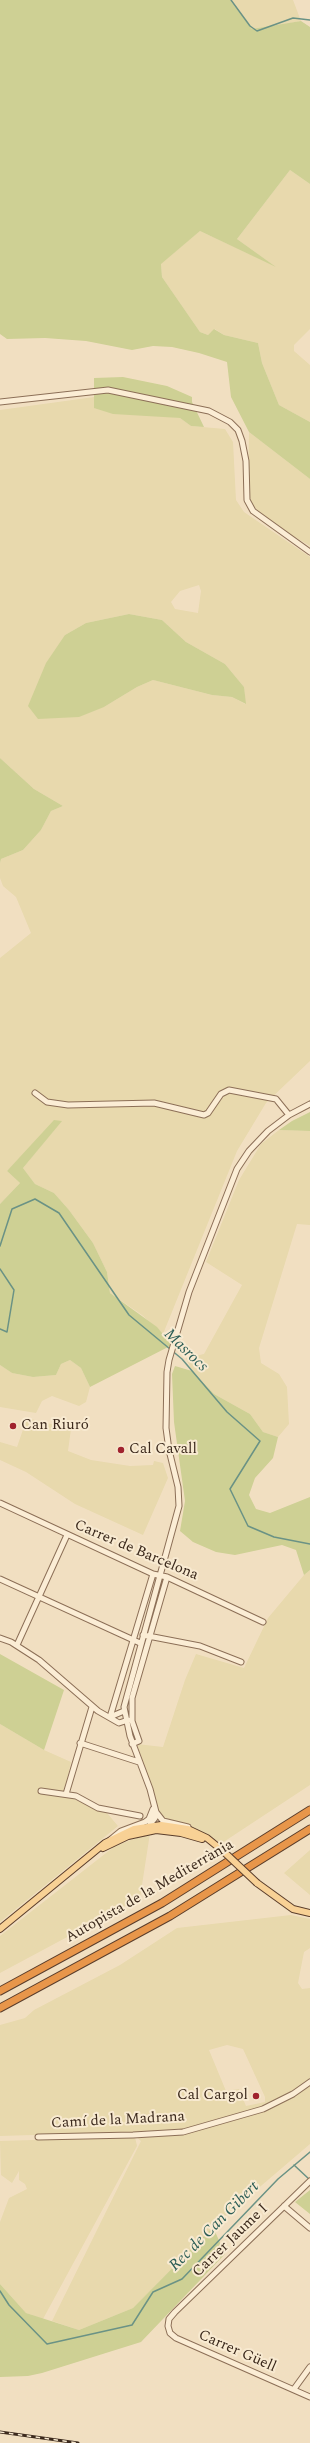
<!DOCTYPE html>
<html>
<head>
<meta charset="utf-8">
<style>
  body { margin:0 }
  canvas { display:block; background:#f1dfc1 }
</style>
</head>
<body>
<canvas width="310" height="2443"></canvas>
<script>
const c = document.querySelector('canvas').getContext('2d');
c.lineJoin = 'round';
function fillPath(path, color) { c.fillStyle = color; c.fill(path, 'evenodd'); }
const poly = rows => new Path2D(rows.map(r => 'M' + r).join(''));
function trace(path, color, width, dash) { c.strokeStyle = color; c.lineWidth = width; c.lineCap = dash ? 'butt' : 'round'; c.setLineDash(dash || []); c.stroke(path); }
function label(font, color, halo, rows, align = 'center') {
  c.font = font + ' Spectral,serif'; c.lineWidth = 4; c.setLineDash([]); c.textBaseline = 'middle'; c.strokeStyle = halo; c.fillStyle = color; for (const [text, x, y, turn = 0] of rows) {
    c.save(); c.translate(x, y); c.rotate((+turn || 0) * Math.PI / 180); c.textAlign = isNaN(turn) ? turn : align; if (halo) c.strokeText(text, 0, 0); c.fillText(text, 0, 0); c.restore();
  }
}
const farmland = poly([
  [230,0,293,0,301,21,252,30],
  [290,170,310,184,310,329,294,345,294,351,310,365,310,422,279,405,262,363,258,343,224,335,215,329,208,335,200,332,162,277,161,263,200,231,273,265,237,239],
  [94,397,94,408,180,418,191,426,225,429,233,442,236,500,244,512,310,557,310,1061,266,1103,237,1151,163,1334,142,1315,110,1293,107,1272,93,1243,69,1210,54,1193,35,1184,23,1168,61,1121,7,1171,20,1183,0,1204,0,958,31,933,16,897,3,886,0,878,0,863,1,859,23,850,41,830,51,811,63,806,34,789,0,758,0,410],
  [199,585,201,591,198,613,175,609,171,602,180,591],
  [129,614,162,620,186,642,225,664,244,687,245,704,232,697,212,695,153,680,137,687,104,707,65,635,86,623],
  [249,432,310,479,310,546,271,523,252,505,248,490],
  [279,1130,310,1131,310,1225,297,1224,259,1348,261,1363,279,1374,287,1387,289,1424,278,1437,263,1432,250,1414,214,1394,192,1371,186,1358,204,1354,242,1285,206,1262,239,1180,261,1144],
  [70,1360,81,1368,90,1387,86,1402,79,1406,52,1396,42,1401,36,1413,0,1407,0,1365,12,1373,33,1377,56,1375,61,1364],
  [27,1418,71,1429,68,1451,91,1460,130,1466,153,1465,154,1461,163,1463,168,1478,143,1535,75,1504,26,1472,0,1460,0,1442,17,1447],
  [310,1570,310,1785,222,1843,161,1816,137,1744,163,1747,185,1680,196,1654,244,1668,268,1618,304,1575],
  [0,1724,44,1750,71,1762,64,1795,107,1813,118,1826,0,1922],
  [150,1833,140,1898,0,1973,0,1936,115,1846],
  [310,1850,310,1895,284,1873],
  [291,1915,310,1919,310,1948,304,1952,298,1983,302,1989,310,1988,310,2144,213,2227,133,2308,79,2330,52,2321,141,2141,131,2132,0,2136,0,2025,25,2018,34,2010,120,1965,177,1928],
  [227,2045,243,2049,265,2097,265,2102,246,2106,239,2089,226,2091,209,2050],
  [135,2137,137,2146,43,2319,26,2313,0,2284,0,2222,9,2198,27,2189,25,2184,19,2180,19,2171,12,2183,1,2175,0,2141]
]);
const green = poly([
  [0,0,230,0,252,29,301,21,310,27,310,184,290,170,237,239,276,267,200,231,161,264,162,277,200,332,208,335,214,329,224,335,258,343,262,363,279,405,310,422,310,479,249,432,231,397,227,362,199,353,172,347,153,346,132,350,86,341,45,338,7,339,0,334],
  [123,377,167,386,192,397,192,402,204,427,191,426,180,418,113,414,94,408,94,378],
  [129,614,162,620,186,642,225,664,244,687,246,704,232,697,212,695,153,680,137,687,104,707,79,717,38,719,28,706,46,663,65,635,86,623],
  [0,758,34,789,63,806,51,811,41,830,23,850,1,859,0,863],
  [310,1112,310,1131,279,1130,292,1121],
  [54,1120,62,1121,23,1168,35,1184,54,1193,69,1210,93,1243,107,1272,110,1293,157,1327,172,1345,90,1387,81,1368,70,1360,61,1364,56,1375,33,1377,12,1373,0,1365,0,1204,20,1183,7,1171],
  [175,1366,192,1371,214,1394,250,1414,263,1432,278,1437,273,1458,255,1478,249,1495,256,1509,270,1513,310,1497,310,1570,304,1575,296,1550,282,1545,235,1555,216,1552,193,1542,180,1531,185,1501,174,1422,172,1374],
  [0,1654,64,1690,44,1750,0,1724],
  [310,2190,310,2214,295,2202],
  [213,2227,225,2254,141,2342,42,2373,28,2376,0,2377,0,2284,26,2313,79,2330,133,2308]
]);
const stream = poly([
  [231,0,250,26,257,31,293,18,310,20],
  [0,1246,12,1209,35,1199,59,1213,129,1315,182,1359,227,1412,260,1441,230,1489,248,1526,274,1537,310,1544],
  [0,1269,14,1290,7,1332,0,1329],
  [294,2165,310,2180],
  [0,2291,9,2305,47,2344,132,2325,153,2292,182,2279,278,2179,310,2152]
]);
const minor = poly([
  [0,402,108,390,209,411,230,422,238,430,242,441,246,461,247,500,253,511,310,552],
  [35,1093,47,1102,68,1105,154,1103,204,1115,208,1113,221,1094,229,1090,276,1099,289,1115],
  [0,1503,153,1574,167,1577,263,1622],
  [0,1579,140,1643],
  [143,1635,200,1646,241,1662],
  [0,1638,11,1642,39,1660,98,1711,119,1723,128,1720],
  [17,1645,67,1535],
  [110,1717,153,1574],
  [110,1717,124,1711],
  [80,1743,139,1762],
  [132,1744,139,1741,132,1721,132,1698,167,1577],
  [41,1791,76,1796,98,1808,140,1816],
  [66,1794,92,1707],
  [156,1812,163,1821,188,1827],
  [148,1827,155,1818,156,1812,150,1789,130,1736,124,1707,179,1506,178,1487,169,1450,166,1428,167,1372,169,1360,189,1292,237,1169,249,1151,268,1131,289,1115,310,1104],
  [110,1840,121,1831,145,1822,149,1819,153,1809],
  [38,2137,133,2135,183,2132,263,2109,293,2094,310,2082],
  [310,2181,175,2312,169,2319,168,2326,170,2333,176,2338,310,2397],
  [284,2206,310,2228],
  [294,2389,310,2367]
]);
const major = poly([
  [103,1848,128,1836,156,1830,181,1833,202,1839],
  [257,1883,293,1909,310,1913],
  [0,1929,105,1843,134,1829,161,1825,188,1829,207,1838,223,1851]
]);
const highway = poly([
  [0,1991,162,1903,310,1810],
  [0,2008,170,1916,310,1829]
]);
const rail = poly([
  [0,2432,78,2443]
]);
const majorBridge = poly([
  [223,1851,257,1883]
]);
const markers = [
  [13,1426,4,"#a0222d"],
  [121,1450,4,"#a0222d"],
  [256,2096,4,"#a0222d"]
];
const poiNames = [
  ["Can Riuró",21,1426],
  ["Cal Cavall",129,1450],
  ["Cal Cargol",248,2096,"right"]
];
const streetNames = [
  ["Carrer de Barcelona",136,1551,23],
  ["Autopista de la Mediterrània",150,1892,-30],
  ["Camí de la Madrana",118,2121,-3],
  ["Carrer Jaume I",231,2241,-44],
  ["Carrer Güell",237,2352,24]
];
const waterNames = [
  ["Masrocs",185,1351,44],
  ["Rec de Can Gibert",215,2227,-45]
];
fillPath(farmland, '#e8d9ad');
fillPath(green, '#ced094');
trace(stream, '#6a9285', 1.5);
trace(minor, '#8c6f57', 7);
trace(major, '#5a3d2b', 8);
trace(highway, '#5a3d2b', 9);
trace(minor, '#fbedd5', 5);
trace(major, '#f8d195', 6);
trace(highway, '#e8964a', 7);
trace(rail, '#3b291c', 3);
trace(rail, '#f8ead1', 1.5, [4.5]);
trace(majorBridge, '#5a3d2b', 8, []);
trace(majorBridge, '#f8d195', 6);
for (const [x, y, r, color] of markers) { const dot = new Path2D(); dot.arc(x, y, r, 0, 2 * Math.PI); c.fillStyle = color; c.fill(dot); trace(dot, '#f8ead1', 1.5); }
label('15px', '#3b291c', '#f8ead1', poiNames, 'left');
label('15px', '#3b291c', '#f8ead1', streetNames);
label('italic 16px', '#2a5c55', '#f8ead1', waterNames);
</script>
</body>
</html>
